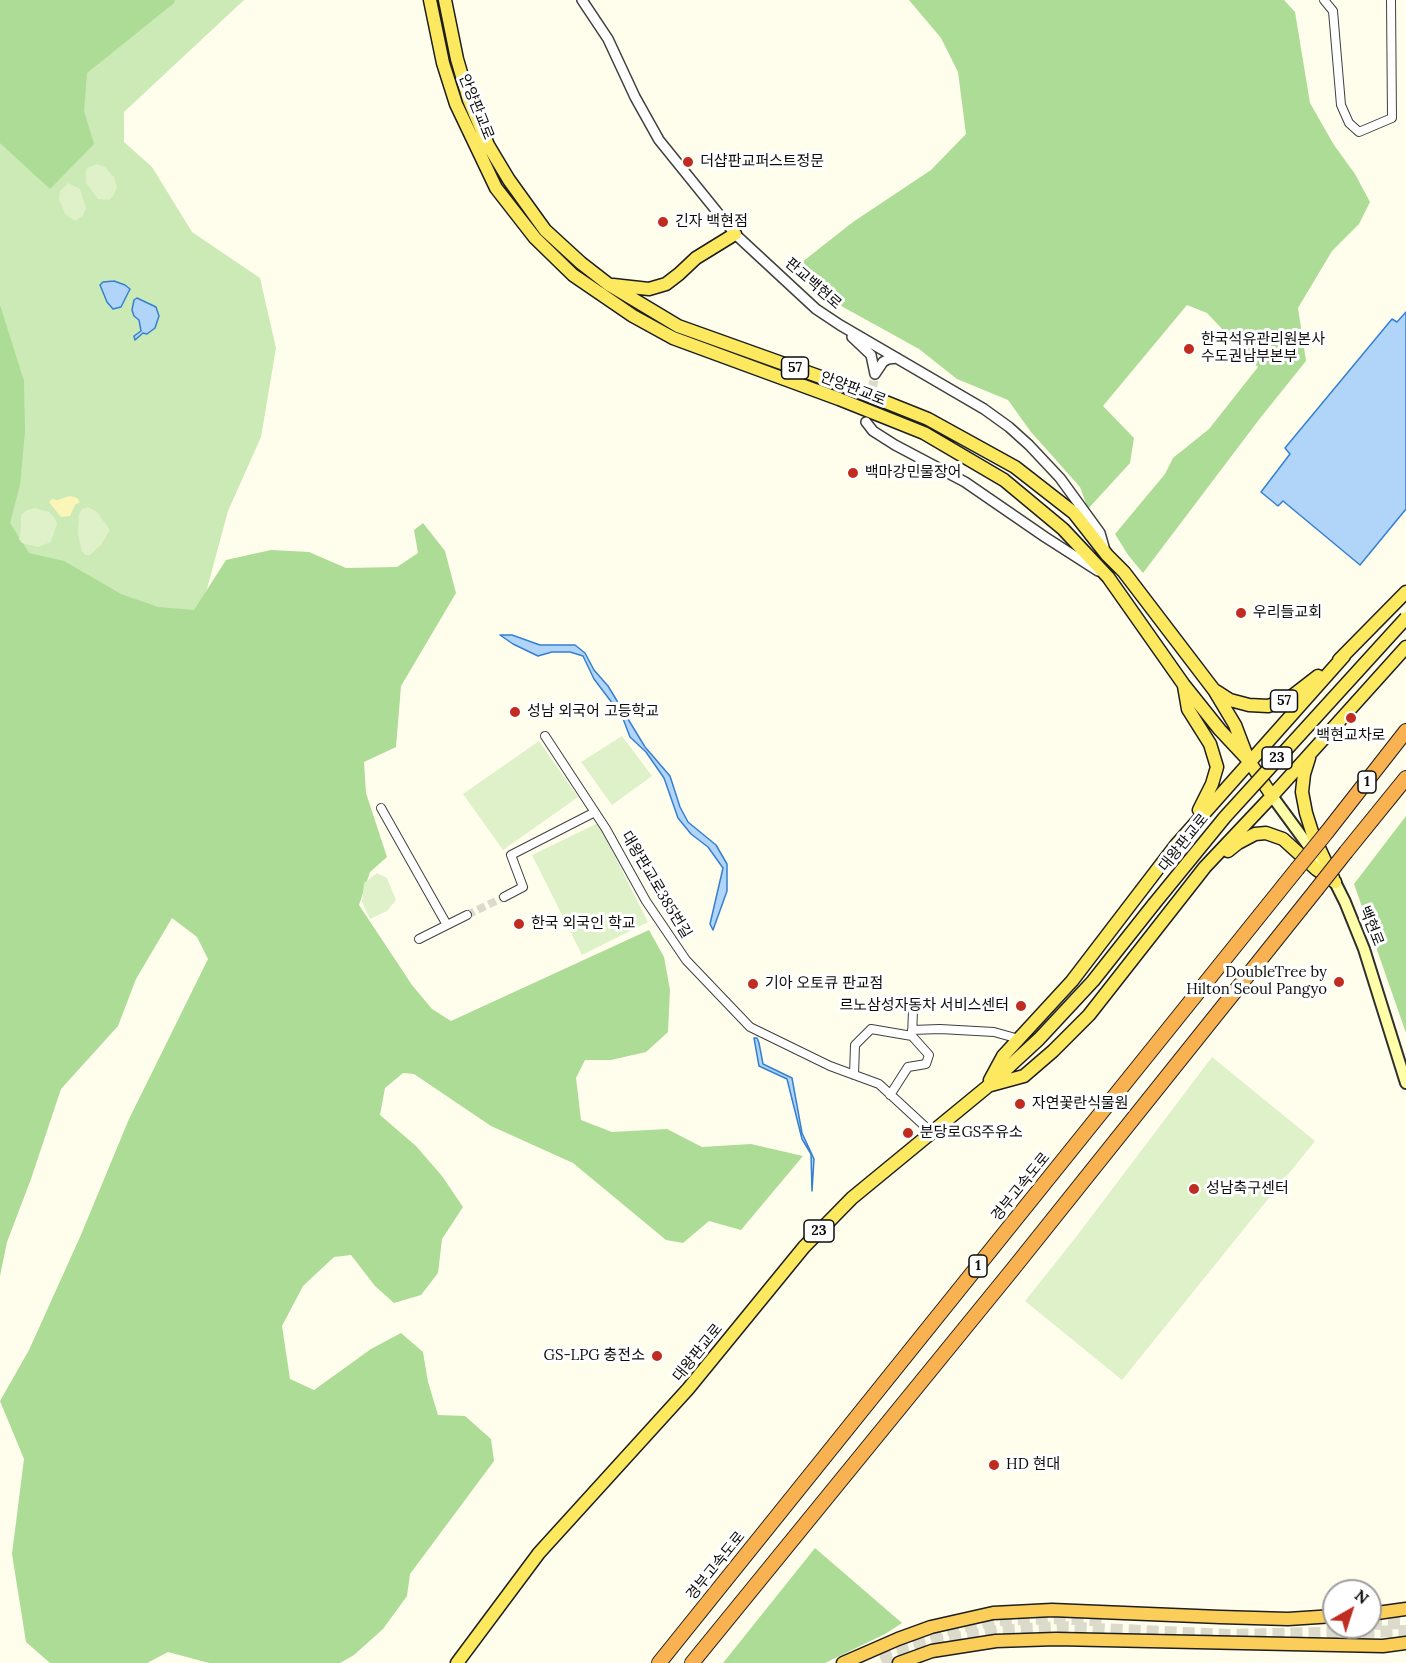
<!DOCTYPE html>
<html>
<head>
<meta charset="utf-8">
<style>
  body { margin:0 }
  #map { position:relative; width:1406px; height:1663px; overflow:hidden; background:#fffeed; font-family:Lora,serif }
  canvas { display:block }
  .north { position:absolute; left:1322px; top:1579px; width:60px; height:60px; box-sizing:border-box; background:#fff; border:2px solid #9e9e9e; border-radius:50%; rotate:39deg; font-size:16px; font-weight:700; line-height:24px; text-align:center; color:#0d0d0d }
  .north::after { content:''; display:block; margin:auto; width:21px; height:27px; background:#c12c21; clip-path:polygon(50% 0,100% 100%,50% 72%,0 100%) }
</style>
</head>
<body>
<div id="map">
<canvas width="1406" height="1663"></canvas>
<div class="north">N</div>
</div>
<script>
const c = document.querySelector('canvas').getContext('2d');
c.lineJoin = 'round';
function fillPath(path, color) { c.fillStyle = color; c.fill(path, 'evenodd'); }
const poly = rows => new Path2D(rows.map(r => 'M' + r).join(''));
function trace(path, color, width, dash) { c.strokeStyle = color; c.lineWidth = width; c.lineCap = dash ? 'butt' : 'round'; c.setLineDash(dash || []); c.stroke(path); }
function label(font, color, halo, rows, align = 'center') {
  c.font = font + ' Lora,"Noto Sans KR",serif'; c.lineWidth = 6; c.setLineDash([]); c.textBaseline = 'middle'; c.strokeStyle = halo; c.fillStyle = color; for (const [text, x, y, turn = 0] of rows) {
    c.save(); c.translate(x, y); c.rotate((+turn || 0) * Math.PI / 180); c.textAlign = isNaN(turn) ? turn : align; if (halo) c.strokeText(text, 0, 0); c.fillText(text, 0, 0); c.restore();
  }
}
const green = poly([
  [0,0,244,0,124,112,124,142,152,167,192,232,260,278,276,348,261,437,228,511,198,622,25,602,8,531,0,419]
]);
const forest = poly([
  [0,0,175,0,174,3,87,73,84,111,94,144,50,189,0,143],
  [909,0,1284,0,1295,12,1310,103,1334,145,1355,174,1370,202,1359,224,1332,251,1298,308,1306,361,1261,417,1143,573,1128,555,1115,534,1165,474,1173,458,1209,429,1258,367,1207,313,1187,305,1103,406,1134,438,1130,463,1088,509,1080,487,1031,432,1008,400,957,379,919,349,843,307,797,266,853,222,931,170,966,134,958,72,941,38],
  [0,305,24,381,25,432,20,485,10,523,29,553,64,561,121,594,158,607,194,610,226,560,271,550,309,552,346,568,397,567,418,553,414,530,423,523,445,551,456,593,401,686,396,747,364,762,366,793,387,857,370,872,359,905,412,985,432,1009,451,1021,649,930,664,957,670,990,668,1032,646,1052,611,1060,585,1060,576,1078,581,1120,612,1132,667,1129,702,1147,751,1144,803,1156,741,1230,709,1221,683,1243,666,1240,573,1163,491,1126,414,1074,403,1073,385,1088,380,1115,416,1146,442,1176,463,1207,442,1239,438,1273,421,1295,394,1303,375,1286,351,1255,334,1257,303,1286,282,1326,290,1379,314,1390,371,1349,401,1333,423,1352,428,1382,438,1415,465,1416,491,1439,494,1461,410,1574,407,1596,383,1629,354,1655,340,1663,209,1663,168,1652,147,1663,50,1663,26,1642,12,1554,24,1459,0,1401,29,1350,80,1237,129,1119,208,959,197,937,172,918,136,979,118,1026,61,1089,31,1179,7,1242,0,1276],
  [1406,816,1406,1033,1354,884],
  [815,1548,902,1623,885,1634,825,1663,723,1663]
]);
const sand = poly([
  [70,496,77,498,80,502,75,505,70,516,61,517,49,502,52,499,57,500]
]);
const pitch = poly([
  [96,164,105,167,114,177,117,187,114,195,109,200,98,199,86,183,86,169],
  [68,183,80,189,86,208,83,216,75,221,65,214,59,199,60,191],
  [88,507,97,512,110,530,101,545,90,555,85,555,82,551,78,535,79,514,82,509],
  [35,508,49,512,55,518,57,524,51,542,38,547,22,543,19,539,21,528,21,515,27,510],
  [622,736,652,776,612,805,581,762],
  [539,741,578,797,503,850,463,794],
  [598,823,648,922,582,955,532,855],
  [377,873,387,878,396,900,387,911,370,919,362,902,364,883],
  [1212,1057,1315,1141,1122,1380,1025,1301,1076,1237]
]);
const water = poly([
  [114,281,125,285,130,289,121,307,113,309,107,302,100,285,103,282,114,281],
  [137,298,156,307,159,316,155,328,147,334,143,333,135,340,134,336,141,331,139,320,134,316,132,310,134,300,137,298],
  [1406,312,1406,509,1360,565,1283,501,1278,506,1261,492,1290,454,1285,448,1392,319,1397,322,1406,312],
  [500,635,512,635,540,645,575,645,585,653,594,670,608,686,645,747,670,776,680,807,688,822,716,845,727,864,727,891,713,930,710,924,723,868,708,847,691,834,678,818,664,778,646,752,630,737,622,716,594,679,583,656,570,652,552,652,538,656,513,644,500,635],
  [754,1038,757,1038,759,1043,763,1064,792,1078,802,1133,814,1159,812,1191,811,1154,802,1139,787,1079,759,1066,754,1038]
]);
const minorTunnel = poly([
  [467,915,504,897]
]);
const tertiaryTunnel = poly([
  [867,416,875,374]
]);
const trunkTunnel = poly([
  [1370,1624,1402,1623],
  [879,1654,933,1633,996,1620,1059,1618,1105,1621],
  [882,1663,935,1641,998,1631,1059,1627,1227,1635,1406,1631]
]);
const minor = poly([
  [1324,0,1333,11,1341,105,1349,123,1359,132,1392,118,1391,0],
  [545,736,606,829,646,901,686,960,750,1027,830,1066,879,1084,931,1132],
  [381,808,447,925],
  [504,897,523,887,511,855,595,812],
  [419,939,467,915],
  [912,1030,940,1029,994,1032,1019,1039],
  [854,1075,855,1045,871,1029,912,1036],
  [890,1095,908,1067,926,1064,929,1055,912,1036,913,1011]
]);
const tertiary = poly([
  [582,0,608,39,635,97,659,140,735,234,816,309,840,325,984,409,1009,427,1029,445,1060,478,1100,533,1104,547],
  [852,337,871,355,875,374],
  [875,374,883,362,888,359,897,358],
  [866,422,873,431,895,445,965,482,1045,537,1098,571]
]);
const secondary = poly([
  [1272,796,1335,882,1345,902,1364,949,1406,1083]
]);
const primary = poly([
  [430,0,443,63,456,104,496,188,535,238,573,275,633,316,673,338,839,399,924,433,1004,480,1063,529,1108,577,1184,685,1220,730,1249,761,1272,796],
  [445,0,457,59,469,100,488,145,509,180,545,230,581,263,608,284,678,326,843,385,928,419,1015,467,1074,513,1107,555,1124,572,1214,690,1235,725,1246,754],
  [613,285,649,289,666,284,679,274,696,258,735,234],
  [1339,660,1406,592],
  [1184,686,1188,709,1210,744,1217,767,1212,784,1199,810],
  [1216,691,1230,700,1249,705,1268,706,1287,700,1318,676],
  [1309,758,1304,774,1302,792,1306,813,1313,835,1333,878],
  [1228,851,1238,843,1255,834,1266,833,1283,839,1316,869,1335,882],
  [990,1080,1003,1056,1072,981,1176,845,1344,656],
  [991,1085,1024,1076,1053,1051,1089,1015,1205,867,1272,796,1406,647],
  [457,1663,539,1553,688,1389,804,1247,852,1198,987,1087,1039,1039,1093,981,1154,904]
]);
const trunk = poly([
  [1370,1614,1406,1609],
  [843,1663,898,1639,931,1627,993,1613,1052,1610,1220,1617,1288,1619,1334,1616],
  [899,1663,932,1651,996,1641,1056,1639,1383,1646,1406,1643]
]);
const motorway = poly([
  [1327,832,1406,731],
  [1346,852,1406,778],
  [659,1663,1297,869],
  [692,1663,1013,1269,1316,890]
]);
const primaryBridge = poly([
  [1154,904,1225,817,1406,618]
]);
const motorwayBridge = poly([
  [1297,869,1327,832],
  [1316,890,1346,852]
]);
const markers = [
  [688,162,6,"#c12c21"],
  [663,222,6,"#c12c21"],
  [1189,349,6,"#c12c21"],
  [853,473,6,"#c12c21"],
  [1241,613,6,"#c12c21"],
  [515,712,6,"#c12c21"],
  [1351,718,6,"#c12c21"],
  [519,924,6,"#c12c21"],
  [1339,982,6,"#c12c21"],
  [753,984,6,"#c12c21"],
  [1021,1006,6,"#c12c21"],
  [1020,1104,6,"#c12c21"],
  [908,1133,6,"#c12c21"],
  [1194,1189,6,"#c12c21"],
  [657,1356,6,"#c12c21"],
  [994,1465,6,"#c12c21"]
];
const shields = [
  [795,368,27],
  [1284,701,27],
  [1277,758,30],
  [1367,782,18],
  [819,1231,30],
  [978,1266,18]
];
const shieldNames = [
  ["57",795,368],
  ["57",1284,701],
  ["23",1277,758],
  ["1",1367,782],
  ["23",819,1231],
  ["1",978,1266]
];
const streetNames = [
  ["안양판교로",476,107,68],
  ["판교백현로",813,284,41],
  ["안양판교로",853,389,21],
  ["대왕판교로",1184,843,-51],
  ["대왕판교로385번길",656,885,59],
  ["백현로",1371,926,68],
  ["경부고속도로",1021,1187,-51],
  ["대왕판교로",698,1353,-51],
  ["경부고속도로",716,1566,-51]
];
const poiNames = [
  ["더샵판교퍼스트정문",700,162],
  ["긴자 백현점",675,222],
  ["한국석유관리원본사",1201,340],
  ["수도권남부본부",1201,357],
  ["백마강민물장어",865,473],
  ["우리들교회",1253,613],
  ["성남 외국어 고등학교",527,712],
  ["백현교차로",1351,736,"center"],
  ["한국 외국인 학교",531,924],
  ["DoubleTree by",1327,973,"right"],
  ["Hilton Seoul Pangyo",1327,990,"right"],
  ["기아 오토큐 판교점",765,984],
  ["르노삼성자동차 서비스센터",1009,1006,"right"],
  ["자연꽃란식물원",1032,1104],
  ["분당로GS주유소",920,1133],
  ["성남축구센터",1206,1189],
  ["GS-LPG 충전소",645,1356,"right"],
  ["HD 현대",1006,1465]
];
fillPath(green, '#cbeab6');
fillPath(forest, '#acdc95');
fillPath(sand, '#fcf5b8');
fillPath(pitch, '#def1c8');
fillPath(water, '#b0d5f8');
trace(water, '#3580d1', 1.5);
trace(minorTunnel, '#dbdacb', 8, [8, 4]);
trace(tertiaryTunnel, '#dbdacb', 9, [9, 4.5]);
trace(trunkTunnel, '#dbdacb', 12, [12, 6]);
trace(minor, '#404040', 10);
trace(tertiary, '#404040', 12);
trace(secondary, '#2f2f2f', 14);
trace(primary, '#1e1e1e', 15);
trace(trunk, '#1e1e1e', 15);
trace(motorway, '#1e1e1e', 16);
trace(minor, '#fff', 8);
trace(tertiary, '#fff', 9);
trace(secondary, '#feffa8', 10);
trace(primary, '#fce960', 12);
trace(trunk, '#face59', 12);
trace(motorway, '#f9b252', 14);
trace(primaryBridge, '#1e1e1e', 15, []);
trace(motorwayBridge, '#1e1e1e', 16, []);
trace(primaryBridge, '#fce960', 12);
trace(motorwayBridge, '#f9b252', 14);
for (const [x, y, r, color] of markers) { const dot = new Path2D(); dot.arc(x, y, r, 0, 2 * Math.PI); c.fillStyle = color; c.fill(dot); trace(dot, '#fff', 2); }
for (const [x, y, w] of shields) { const box = new Path2D(); box.roundRect(x - w / 2, y - 11, w, 22, 4.5); c.fillStyle = '#fff'; c.fill(box); trace(box, '#0d0d0d', 1.5); }
label('bold 14px', '#0d0d0d', null, shieldNames);
label('15px', '#0d0d0d', '#fff', streetNames);
label('15px', '#0d0d0d', '#fff', poiNames, 'left');
</script>
</body>
</html>
